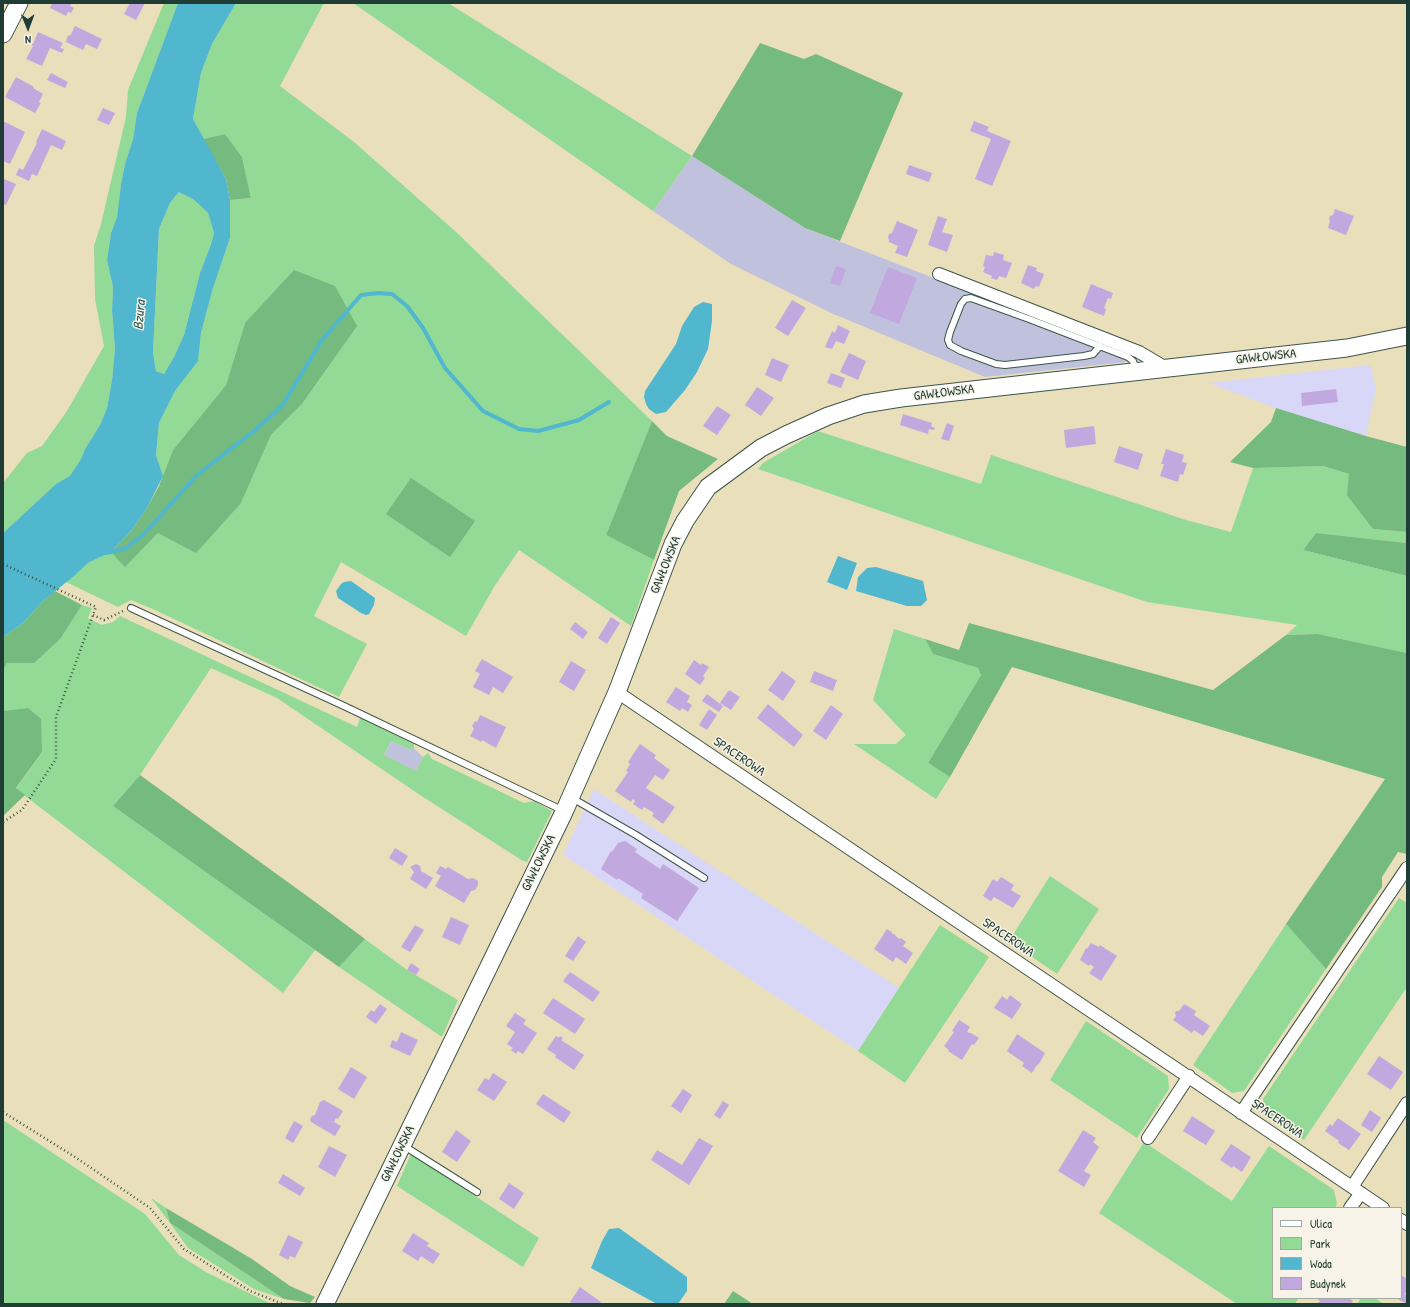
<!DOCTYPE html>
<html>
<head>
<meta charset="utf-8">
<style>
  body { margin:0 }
  #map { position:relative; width:1410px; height:1307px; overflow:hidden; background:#eadfbb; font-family:"Patrick Hand",sans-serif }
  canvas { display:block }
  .frame { position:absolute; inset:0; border:4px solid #1f3d34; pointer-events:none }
  .legend { position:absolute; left:1272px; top:1207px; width:130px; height:92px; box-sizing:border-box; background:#f7f3e8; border:1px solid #a1aaa0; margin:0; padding:5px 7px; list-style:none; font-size:12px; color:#1f3d34 }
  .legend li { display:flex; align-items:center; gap:8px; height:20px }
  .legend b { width:20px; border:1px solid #a1aaa0 }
  .north { position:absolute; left:8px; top:8px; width:40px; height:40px; -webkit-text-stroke:3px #f7f3e8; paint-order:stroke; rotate:179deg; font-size:11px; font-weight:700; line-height:16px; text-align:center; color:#1f3d34 }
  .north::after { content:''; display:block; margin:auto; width:14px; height:18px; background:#1f3d34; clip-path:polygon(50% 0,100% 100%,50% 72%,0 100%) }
</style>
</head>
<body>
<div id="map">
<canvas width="1410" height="1307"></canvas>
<div class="frame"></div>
<ul class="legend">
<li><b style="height:5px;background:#fff"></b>Ulica</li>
<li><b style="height:11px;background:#92da95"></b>Park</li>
<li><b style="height:11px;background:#50b7ce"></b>Woda</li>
<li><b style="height:11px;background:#c1a8de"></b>Budynek</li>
</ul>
<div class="north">N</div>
</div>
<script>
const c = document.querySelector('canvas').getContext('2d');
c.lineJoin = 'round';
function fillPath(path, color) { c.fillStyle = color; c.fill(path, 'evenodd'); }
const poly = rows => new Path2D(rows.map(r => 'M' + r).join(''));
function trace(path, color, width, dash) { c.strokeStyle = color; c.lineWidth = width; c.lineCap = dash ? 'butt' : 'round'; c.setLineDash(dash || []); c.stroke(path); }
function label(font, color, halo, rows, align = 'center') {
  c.font = font + ' "Patrick Hand",sans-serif'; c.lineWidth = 3; c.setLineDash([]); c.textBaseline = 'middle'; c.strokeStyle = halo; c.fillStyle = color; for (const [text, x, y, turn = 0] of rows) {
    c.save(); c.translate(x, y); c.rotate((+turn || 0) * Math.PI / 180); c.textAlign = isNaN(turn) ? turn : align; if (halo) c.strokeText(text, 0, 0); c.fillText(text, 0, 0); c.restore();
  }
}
const built = poly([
  [1370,365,1376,388,1366,436,1291,414,1209,383],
  [594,789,899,988,858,1051,563,855]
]);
const industrial = poly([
  [692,156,805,228,1145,360,985,377,831,313,731,264,653,211],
  [391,741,411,750,414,748,423,757,416,771,384,756]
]);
const green = poly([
  [164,3,178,3,137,113,133,139,125,164,121,184,117,217,111,233,107,260,113,287,112,310,115,349,112,380,107,408,100,425,85,449,81,459,70,477,56,484,3,533,3,483,27,453,42,446,67,411,104,346,95,299,94,246,101,224,126,117,128,90],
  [236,3,324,3,280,86,354,142,455,231,652,421,606,535,654,560,631,626,519,550,494,587,466,636,341,562,314,616,367,644,339,697,155,610,131,600,118,607,66,582,88,563,111,552,125,566,158,533,241,503,271,435,301,405,245,323,226,385,173,450,163,476,156,455,159,423,175,391,198,360,201,333,213,288,230,238,230,200,251,198,242,157,225,134,203,139,193,119,201,73,212,44],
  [353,3,448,3,692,156,653,211],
  [180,191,193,199,208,213,214,233,211,244,200,273,184,335,174,357,164,374,156,371,153,351,159,229,170,203],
  [818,431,981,484,991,455,1186,520,1231,532,1253,468,1323,466,1349,474,1373,529,1407,532,1407,543,1316,533,1303,550,1407,576,1407,653,1318,634,1286,635,1297,625,1147,602,758,469,763,463],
  [82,605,92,608,88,618,102,625,113,622,120,616,357,727,360,718,414,744,414,748,411,750,391,741,384,755,416,771,423,757,428,753,432,759,524,803,534,801,552,811,527,862,523,861,420,795,277,698,211,668,140,775,113,806,315,950,283,993,16,789,42,752,28,708,3,711,3,671,7,663,61,638],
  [894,629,925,639,933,654,978,668,981,675,928,763,950,777,936,799,854,744,896,744,906,735,873,700],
  [1050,876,1099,909,1057,974,1009,941],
  [1399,898,1407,903,1407,987,1304,1140,1265,1114,1263,1099],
  [1286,924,1326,969,1244,1091,1232,1093,1193,1065],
  [940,925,989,957,905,1083,858,1051],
  [365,939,407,970,458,1000,442,1037,339,967],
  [1086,1021,1168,1076,1169,1089,1137,1138,1050,1080],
  [3,1120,145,1214,179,1255,206,1272,271,1304,3,1304],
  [1144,1142,1232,1201,1269,1146,1334,1190,1337,1204,1335,1208,1273,1208,1273,1298,1299,1298,1295,1304,1237,1304,1099,1213],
  [411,1154,539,1238,523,1267,397,1186],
  [151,1198,166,1208,170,1223,284,1299,254,1289,188,1248,170,1223],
  [1361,1298,1375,1298,1384,1304,1357,1304]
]);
const forest = poly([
  [760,43,804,59,816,54,903,93,840,241,805,228,692,156],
  [225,134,242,157,251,198,230,200,226,179,203,139],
  [294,270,335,286,357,326,301,405,271,435,241,503,196,553,158,533,125,567,111,552,131,531,147,508,159,486,173,450,226,385,245,323],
  [1276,408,1366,436,1407,447,1407,532,1373,529,1347,495,1349,474,1323,466,1253,468,1230,462,1271,422],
  [652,421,667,436,718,459,679,491,654,560,606,535],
  [411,478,475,521,450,557,386,514],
  [1316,533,1407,543,1407,576,1303,550],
  [55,591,82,605,61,638,34,663,7,663,3,671,3,637,23,623,43,601],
  [969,623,1213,690,1286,635,1318,634,1407,653,1407,854,1398,852,1382,877,1382,887,1326,969,1286,924,1385,779,1012,667,950,777,928,763,981,675,978,668,933,654,925,639,959,650],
  [28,708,41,719,42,752,16,788,25,795,3,816,3,711],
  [140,775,318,904,365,939,339,967,113,806],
  [166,1208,252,1259,290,1286,315,1297,310,1303,284,1299,170,1223],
  [733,1291,753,1304,724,1304]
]);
const water = poly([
  [178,3,236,3,212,44,201,73,193,119,226,179,230,200,230,238,213,288,201,333,198,361,175,391,159,423,156,455,163,476,147,508,131,531,111,552,88,563,74,576,43,601,23,623,3,637,3,533,56,484,70,476,81,459,85,449,100,425,107,408,112,380,115,349,112,310,113,287,107,260,111,233,117,217,121,184,125,164,133,139,137,113],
  [179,192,193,199,208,213,214,233,211,244,200,273,184,335,174,357,164,374,156,371,153,352,159,229,170,203],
  [703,302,712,304,712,321,708,349,697,372,685,390,666,412,656,414,649,409,646,404,644,397,645,391,676,344,682,326,694,307],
  [838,556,857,563,847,590,827,582],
  [876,567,923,581,927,600,921,606,907,606,856,591,858,577,867,568],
  [351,581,375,598,374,605,369,614,366,615,361,613,338,598,336,591,341,584,344,582],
  [619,1228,687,1277,687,1291,678,1304,657,1304,591,1268,602,1241,609,1229]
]);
const stream = poly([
  [106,553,111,552,126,548,144,534,197,475,255,430,282,406,322,340,361,295,378,293,392,294,407,306,423,328,445,368,483,411,519,429,538,431,579,420,609,402]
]);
const building = poly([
  [52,3,72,3,70,6,74,8,71,13,68,12,66,16,50,8],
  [130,3,145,3,136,20,124,14],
  [75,26,102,39,97,49,86,44,83,50,66,42,68,35,70,36],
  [38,32,63,43,60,48,64,49,62,53,50,48,42,66,26,59,33,46,29,43,33,44],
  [51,73,68,82,65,88,47,80],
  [16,77,34,87,33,88,43,94,39,102,41,103,35,113,5,97],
  [103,108,115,113,109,125,97,120],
  [3,121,25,132,10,164,3,161],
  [974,121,989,127,987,131,1011,141,992,186,975,179,991,139,970,131],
  [42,129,66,141,62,150,51,145,37,176,32,174,29,181,16,175,19,168,23,170,37,143,36,142],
  [909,165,932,173,929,182,906,174],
  [4,179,16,184,6,205,3,204,3,181],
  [1335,209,1354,216,1346,235,1328,228,1330,221,1329,219,1330,216,1333,215],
  [938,216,947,219,942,232,953,235,947,252,928,245],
  [897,221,918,230,907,257,895,253,898,246,889,242,889,240,888,237,889,234,892,233],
  [994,252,1004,255,1003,260,1012,263,1006,278,999,276,997,280,991,278,992,276,983,272,985,267,983,266,986,255,993,256],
  [1028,265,1037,268,1036,271,1044,274,1039,287,1036,286,1034,289,1021,283],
  [836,266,846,269,840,286,830,283],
  [888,267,917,278,899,324,870,313],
  [1091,284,1113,293,1111,299,1108,298,1104,308,1106,309,1104,316,1082,307],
  [792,300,806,308,788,336,775,328],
  [838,325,850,331,844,344,836,341,832,349,825,347,832,331,835,333],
  [849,353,866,361,858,380,840,372],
  [772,358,789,365,781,382,765,375],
  [831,373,845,378,841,388,827,383],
  [757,387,774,398,761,416,745,405],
  [1336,389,1338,402,1302,406,1301,393],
  [717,406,731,415,717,435,703,426],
  [903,414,932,423,931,426,935,428,934,430,929,429,928,434,900,425],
  [947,423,954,426,949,441,941,439],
  [1094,426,1096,444,1066,448,1064,430],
  [1119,446,1143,454,1138,470,1114,462],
  [1166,449,1184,455,1182,462,1187,463,1183,475,1180,474,1178,482,1160,476,1164,464,1161,464],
  [611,617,620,623,607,644,598,638],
  [575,622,588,632,583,639,570,629],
  [482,659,513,677,503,693,493,687,489,695,473,687,480,674,475,671],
  [694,660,701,665,702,663,709,667,703,676,705,678,700,685,685,674],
  [571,661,586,670,574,691,559,682],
  [782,671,796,681,783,701,768,690],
  [814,671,837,680,833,691,810,682],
  [676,687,690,696,687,702,692,705,688,712,682,708,680,711,666,702],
  [729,690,740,697,731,710,720,703],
  [707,694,723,706,719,712,702,701],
  [768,704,803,735,794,747,757,718],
  [831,705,843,714,826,740,813,731],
  [709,709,717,715,707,730,699,725],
  [480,715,506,727,496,748,482,740,482,742,470,736,474,729,472,726,475,721,477,722],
  [640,744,656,755,654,758,670,770,663,780,655,775,646,788,675,807,663,824,652,816,654,813,644,807,642,810,633,804,635,801,633,799,631,802,615,791,628,772,626,771,630,764,628,762],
  [625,841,637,849,635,852,660,869,663,864,699,888,677,921,641,898,643,894,618,878,617,880,601,869,611,851,612,852,618,843],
  [395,848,408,856,402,866,389,858],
  [416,864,420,866,421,871,433,878,426,889,410,879,414,872,410,867],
  [440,866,446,869,448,867,468,879,473,878,478,881,478,885,475,890,471,891,464,903,435,886,441,876,436,873],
  [1001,877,1014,885,1011,890,1021,896,1013,908,994,897,991,901,983,896,993,879,997,882],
  [451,917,469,925,460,945,442,937],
  [415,925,424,930,410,952,401,947],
  [887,929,892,932,892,934,894,934,899,939,901,938,906,942,903,946,913,953,906,964,896,957,893,962,874,949],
  [578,936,586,942,573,961,565,956],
  [1091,943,1099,947,1100,945,1117,956,1101,981,1089,973,1094,967,1090,964,1089,966,1080,960,1086,948,1087,949],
  [411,963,420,969,416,975,407,970],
  [570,972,600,992,593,1002,563,981],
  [1010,995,1022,1004,1012,1019,994,1008,1002,996,1007,1000],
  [553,998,585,1019,575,1034,543,1013],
  [380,1004,387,1009,376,1024,366,1017,371,1010,374,1012],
  [1184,1004,1196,1011,1194,1015,1210,1026,1203,1036,1194,1030,1192,1033,1173,1020,1176,1016,1175,1014,1176,1011,1179,1011],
  [515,1013,526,1020,523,1024,537,1033,523,1054,518,1051,516,1054,511,1050,513,1048,507,1044,515,1032,506,1026],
  [959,1020,970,1027,967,1032,970,1033,971,1033,979,1038,974,1045,972,1044,962,1060,948,1051,949,1050,944,1046,954,1032,952,1031],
  [401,1032,418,1040,410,1056,390,1047,392,1040,397,1042],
  [1017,1034,1045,1053,1039,1064,1037,1065,1032,1073,1022,1066,1024,1063,1007,1051],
  [556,1036,559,1038,560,1036,563,1038,561,1040,584,1055,574,1070,555,1057,556,1055,547,1049],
  [1379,1056,1403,1072,1391,1090,1367,1074],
  [351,1067,367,1077,354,1099,338,1089],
  [493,1073,507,1082,494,1101,477,1090,485,1078,489,1080],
  [683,1089,692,1095,681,1113,671,1106],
  [543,1094,571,1112,564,1123,536,1104],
  [324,1100,343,1111,338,1119,336,1118,334,1122,341,1126,335,1136,311,1122,310,1119,312,1116,315,1115,320,1102],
  [723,1101,729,1105,720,1119,714,1115],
  [1370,1110,1381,1118,1372,1132,1361,1125],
  [1192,1116,1215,1131,1206,1145,1183,1131],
  [1338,1118,1361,1134,1349,1150,1338,1143,1339,1141,1325,1131,1330,1124,1332,1126],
  [294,1121,303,1126,293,1143,285,1138],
  [456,1130,471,1141,457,1162,442,1152],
  [1083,1130,1096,1138,1093,1142,1099,1147,1084,1171,1091,1175,1084,1187,1058,1171],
  [699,1138,713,1146,689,1185,651,1160,657,1150,682,1165],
  [1231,1144,1251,1157,1242,1172,1233,1166,1232,1168,1220,1160],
  [329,1146,347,1155,335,1177,318,1167],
  [283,1174,305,1188,300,1196,278,1183],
  [509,1183,524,1193,514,1209,499,1199],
  [413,1233,429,1243,427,1246,440,1254,433,1264,421,1256,418,1261,402,1251],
  [288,1235,303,1242,295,1258,290,1256,288,1260,279,1255],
  [1401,1275,1407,1279,1407,1291,1405,1294,1407,1296,1407,1304,1396,1298,1401,1298],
  [580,1287,601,1302,599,1304,573,1304,570,1302],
  [1316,1298,1349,1298,1353,1301,1351,1304,1319,1304,1318,1303,1320,1301]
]);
const path = poly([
  [3,564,96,607,56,717,56,759,22,810,3,822],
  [93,615,104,620,123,611],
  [3,1112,75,1157,150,1208,184,1249,250,1291,283,1304]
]);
const lane = poly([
  [1100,346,1093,354,1084,356,1005,365,996,364,961,351,950,345,948,340,950,332,961,304,965,299,971,298,1029,319,1128,357,1133,361,1136,370],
  [131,608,344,706,564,811],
  [572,798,636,835,704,878],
  [404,1146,477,1192]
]);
const street = poly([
  [939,274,1139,352,1166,368],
  [617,692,1383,1208],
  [1241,1113,1407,868],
  [1148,1138,1189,1076],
  [1352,1187,1407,1103],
  [1350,1208,1361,1193],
  [1401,1220,1407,1224]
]);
const secondary = poly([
  [3,34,19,3],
  [325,1304,564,812,617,692,673,544,685,521,708,487,761,448,786,435,828,416,864,404,901,398,1106,375,1347,348,1407,336]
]);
const streetNames = [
  ["GAWŁOWSKA",1266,357,-6],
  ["GAWŁOWSKA",944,393,-7],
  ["GAWŁOWSKA",666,565,-68],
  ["SPACEROWA",739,757,34],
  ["GAWŁOWSKA",539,863,-64],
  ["SPACEROWA",1008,938,34],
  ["SPACEROWA",1277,1119,34],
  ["GAWŁOWSKA",398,1154,-64]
];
const waterNames = [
  ["Bzura",140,315,-85]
];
fillPath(built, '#d9d7f8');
fillPath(industrial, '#c0c2dd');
fillPath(green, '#92da95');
fillPath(forest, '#75ba7e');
fillPath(water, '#50b7ce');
trace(stream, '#50b7ce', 4);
fillPath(building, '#c1a8de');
trace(lane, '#3d5548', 8);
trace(street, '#3d5548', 14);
trace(secondary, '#3d5548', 19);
trace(path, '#3d5548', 2.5, [1, 3]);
trace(lane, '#fff', 6);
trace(street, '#fff', 12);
trace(secondary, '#fff', 17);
label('13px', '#1f3d34', '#f7f3e8', streetNames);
label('italic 14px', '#2b5c5a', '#f7f3e8', waterNames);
</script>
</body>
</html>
